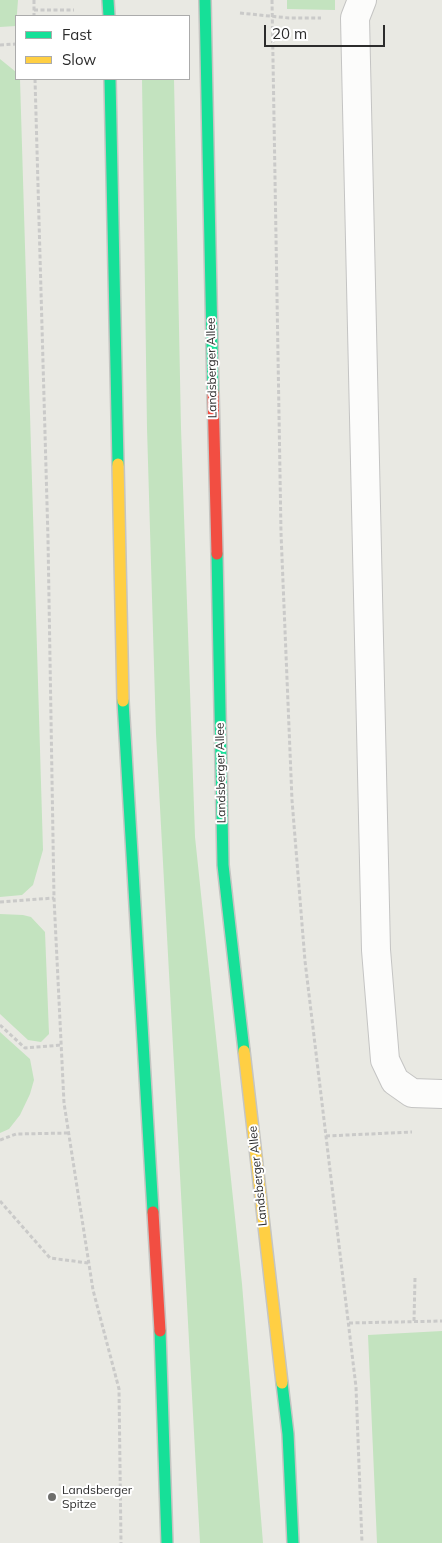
<!DOCTYPE html>
<html>
<head>
<meta charset="utf-8">
<style>
  body { margin:0 }
  #map { position:relative; width:442px; height:1543px; overflow:hidden; background:#e9e9e3; font-family:Mulish,sans-serif }
  canvas { display:block }
  .legend { position:absolute; left:15px; top:15px; width:175px; height:65px; box-sizing:border-box; background:#fff; border:1px solid #ababab; margin:0; padding:6px 9px; list-style:none; font-size:15px; color:#2c2c2c }
  .legend li { display:flex; align-items:center; gap:10px; height:25px }
  .legend b { width:25px; border:1px solid #ababab }
  .scale { position:absolute; left:264px; top:25px; width:121px; height:22px; box-sizing:border-box; border:2px solid #2c2c2c; border-top:0; padding-left:6px; font-size:15px; line-height:18px; white-space:nowrap; color:#2c2c2c; -webkit-text-stroke:4px #fff; paint-order:stroke }
</style>
</head>
<body>
<div id="map">
<canvas width="442" height="1543"></canvas>
<ul class="legend">
<li><b style="height:6px;background:#16e098"></b>Fast</li>
<li><b style="height:6px;background:#ffcf43"></b>Slow</li>
</ul>
<div class="scale">20 m</div>
</div>
<script>
const c = document.querySelector('canvas').getContext('2d');
c.lineJoin = 'round';
function fillPath(path, color) { c.fillStyle = color; c.fill(path, 'evenodd'); }
const poly = rows => new Path2D(rows.map(r => 'M' + r).join(''));
function trace(path, color, width, dash) { c.strokeStyle = color; c.lineWidth = width; c.lineCap = dash ? 'butt' : 'round'; c.setLineDash(dash || []); c.stroke(path); }
function label(font, color, halo, rows, align = 'center') {
  c.font = font + ' Mulish,sans-serif'; c.lineWidth = 4; c.setLineDash([]); c.textBaseline = 'middle'; c.strokeStyle = halo; c.fillStyle = color; for (const [text, x, y, turn = 0] of rows) {
    c.save(); c.translate(x, y); c.rotate((+turn || 0) * Math.PI / 180); c.textAlign = isNaN(turn) ? turn : align; if (halo) c.strokeText(text, 0, 0); c.fillText(text, 0, 0); c.restore();
  }
}
const green = poly([
  [0,0,18,0,16,26,0,27],
  [287,0,335,0,335,10,287,9],
  [0,59,16,72,16,79,20,79,43,850,33,885,22,895,0,897],
  [142,79,174,79,181,428,195,837,242,1284,263,1543,200,1543,156,734,147,428],
  [0,914,23,915,31,917,45,932,49,1034,41,1042,28,1040,0,1014],
  [0,1032,30,1059,34,1080,30,1094,20,1115,9,1129,0,1133],
  [442,1331,442,1543,377,1543,368,1335]
]);
const path = poly([
  [34,0,34,16],
  [272,0,281,533,292,800,305,961,356,1387,362,1543],
  [34,10,74,10],
  [240,13,289,18,321,18],
  [0,45,16,44],
  [35,79,48,539,54,898,64,1103,93,1290,119,1389,121,1543],
  [0,902,54,898],
  [0,1025,25,1048,61,1045],
  [326,1136,412,1132],
  [0,1140,16,1134,68,1133],
  [0,1201,50,1258,88,1263],
  [414,1321,415,1278],
  [349,1323,442,1321]
]);
const street = poly([
  [362,0,355,18,376,950,385,1060,395,1081,412,1093,442,1094]
]);
const fast = poly([
  [108,0,109,16],
  [205,0,213,392],
  [110,79,118,464],
  [217,554,223,865,244,1051],
  [123,701,153,1212],
  [160,1331,167,1543],
  [282,1383,288,1434,293,1543]
]);
const slow = poly([
  [118,464,123,701],
  [244,1051,282,1383]
]);
const jam = poly([
  [213,392,217,554],
  [153,1212,160,1331]
]);
const markers = [
  [52,1497,5,"#6e6e6c"]
];
const streetNames = [
  ["Landsberger Allee",212,368,-91],
  ["Landsberger Allee",221,773,-91],
  ["Landsberger Allee",258,1176,-96]
];
const poiNames = [
  ["Landsberger",62,1490],
  ["Spitze",62,1504]
];
fillPath(green, '#c3e3bf');
trace(street, '#c4c4c3', 30);
trace(fast, '#c5c5c2', 14);
trace(slow, '#c5c5c2', 14);
trace(jam, '#c5c5c2', 14);
trace(path, '#cacac9', 3, [4, 2.5]);
trace(street, '#fcfcfb', 28);
trace(fast, '#16e098', 11);
trace(slow, '#ffcf43', 11);
trace(jam, '#f24e42', 11);
for (const [x, y, r, color] of markers) { const dot = new Path2D(); dot.arc(x, y, r, 0, 2 * Math.PI); c.fillStyle = color; c.fill(dot); trace(dot, '#fff', 2); }
label('12px', '#2c2c2c', '#fff', streetNames);
label('12px', '#2c2c2c', '#fff', poiNames, 'left');
</script>
</body>
</html>
